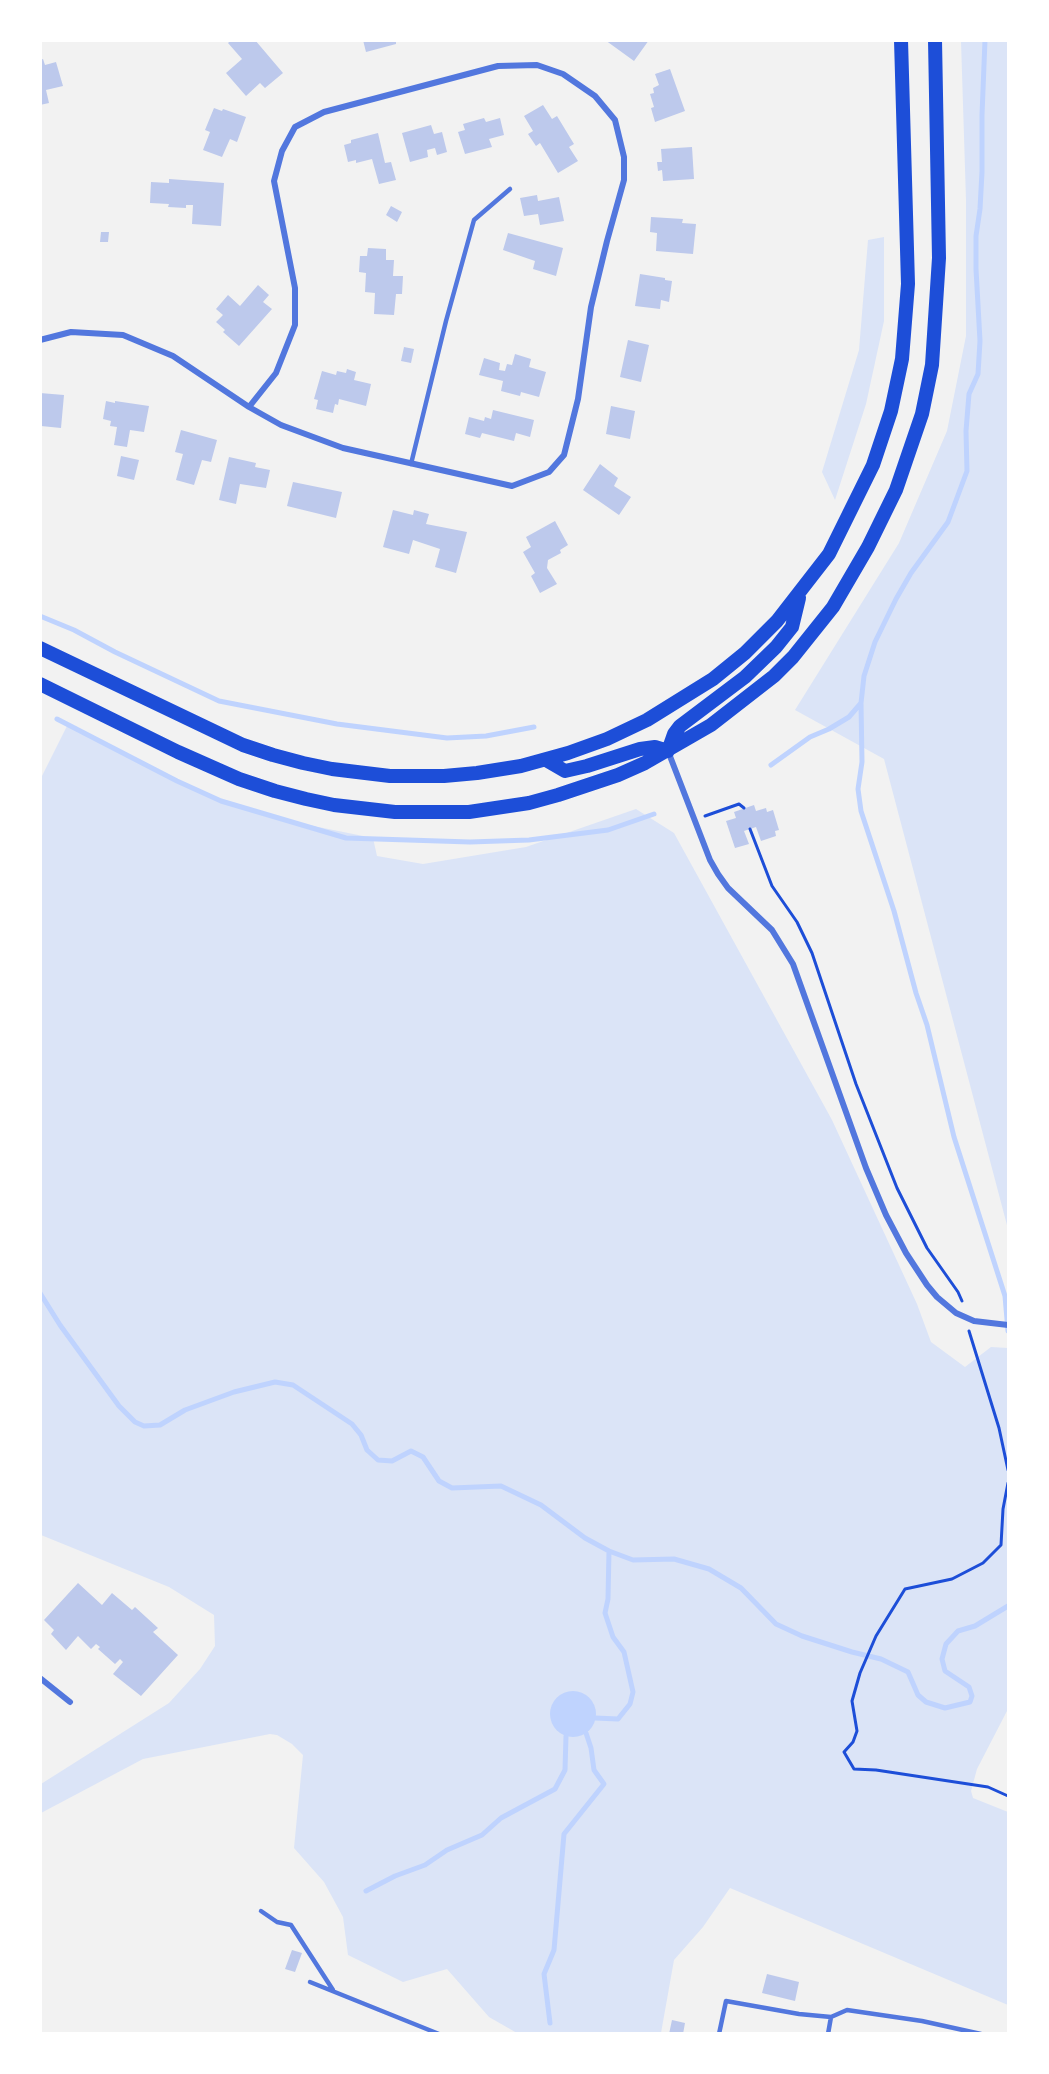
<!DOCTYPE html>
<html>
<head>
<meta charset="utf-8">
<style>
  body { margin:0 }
  #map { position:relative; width:1049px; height:2074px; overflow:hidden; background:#f2f2f2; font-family:Inter,sans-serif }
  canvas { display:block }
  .frame { position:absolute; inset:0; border:42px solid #fff; pointer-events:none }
</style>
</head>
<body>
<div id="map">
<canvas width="1049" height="2074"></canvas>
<div class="frame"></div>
</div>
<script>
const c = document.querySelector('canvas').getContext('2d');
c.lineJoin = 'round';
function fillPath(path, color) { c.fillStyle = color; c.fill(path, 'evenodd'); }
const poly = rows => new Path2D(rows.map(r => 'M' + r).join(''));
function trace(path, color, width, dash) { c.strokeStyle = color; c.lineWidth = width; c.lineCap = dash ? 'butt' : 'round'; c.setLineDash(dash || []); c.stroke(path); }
const green = poly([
  [961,41,1008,41,1008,1229,884,759,795,710,899,543,947,431,966,336,966,200],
  [884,237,884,321,866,404,835,500,822,472,859,350,868,240],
  [67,726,146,766,213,796,264,816,373,838,377,856,423,864,526,847,636,809,674,833,832,1120,917,1304,931,1342,965,1367,991,1347,1008,1348,1008,1709,977,1769,971,1791,973,1798,1008,1812,1008,2005,730,1888,703,1927,674,1960,661,2033,517,2033,489,2017,447,1969,403,1982,348,1955,343,1917,324,1882,294,1848,303,1755,292,1744,277,1735,270,1734,143,1759,41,1813,41,1784,169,1703,200,1669,215,1646,214,1615,169,1587,41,1535,40,780]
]);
const water = poly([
  '550 1714a23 23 0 1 1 46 0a23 23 0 1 1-46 0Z'
]);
const stream = poly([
  [985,40,982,115,982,172,980,209,976,236,976,269,980,341,978,374,969,394,966,431,967,471,948,522,911,573,896,599,875,642,864,676,861,703,862,762,858,789,861,811,894,911,916,993,927,1025,954,1137,1005,1296,1008,1331],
  [40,616,74,630,115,652,219,701,337,724,447,738,486,736,534,727],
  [57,719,177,781,221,801,346,838,470,842,529,840,608,830,654,814],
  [771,765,810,737,829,729,849,717,861,703],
  [40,1293,60,1325,119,1406,135,1422,144,1426,160,1425,185,1410,234,1392,275,1382,293,1385,352,1424,361,1435,367,1450,378,1460,392,1461,411,1451,423,1457,439,1481,452,1488,501,1486,541,1505,585,1538,609,1551,633,1560,674,1559,709,1569,741,1588,776,1624,802,1636,852,1652,881,1659,908,1672,918,1695,926,1702,945,1708,970,1702,972,1696,969,1687,945,1671,942,1659,946,1644,958,1631,975,1626,1008,1606],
  [595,1718,618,1719,630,1704,633,1692,624,1652,613,1637,605,1613,608,1599,609,1551],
  [366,1891,395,1876,425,1865,447,1850,482,1835,501,1818,555,1789,565,1770,566,1736],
  [550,2023,544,1974,554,1950,564,1834,604,1784,594,1770,591,1748,586,1733]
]);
const building = poly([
  [231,40,255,40,283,73,265,88,260,83,246,96,226,73,242,59,228,43],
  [363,40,396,40,396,44,366,52],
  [605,40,649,40,634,61],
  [43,59,45,65,56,62,63,86,46,90,49,103,40,105,40,60],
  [670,69,685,111,655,122,651,108,654,107,650,94,654,93,653,88,659,85,655,74],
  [543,105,552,119,557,116,574,144,569,147,578,161,558,173,540,143,536,146,528,134,533,131,524,116],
  [214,108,222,111,223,109,246,117,237,142,230,139,222,157,203,150,210,132,205,130],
  [484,118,486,122,500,118,504,135,489,139,492,147,465,154,458,132,465,130,463,124],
  [431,125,434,134,442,132,447,152,437,155,435,148,427,150,428,157,410,162,402,133],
  [378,133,385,163,391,162,396,180,379,184,372,159,356,163,356,160,348,162,344,145,351,143,351,140],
  [692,147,694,179,663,181,662,170,658,171,657,162,662,162,661,149],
  [169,179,224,183,221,226,192,224,193,205,186,205,186,208,168,207,169,204,150,203,151,182,169,183],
  [537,195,538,201,559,197,564,221,540,225,538,214,524,216,520,198],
  [391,206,402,212,397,222,386,215],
  [651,217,683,219,682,223,696,224,693,254,656,251,657,233,650,232],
  [101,232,109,232,108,242,100,242],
  [508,233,563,248,556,276,533,269,535,261,503,250],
  [368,248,386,249,386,260,394,260,393,276,403,276,402,294,396,294,394,315,374,314,375,293,365,292,366,273,359,272,360,256,367,256],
  [640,274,665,278,665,280,672,281,669,302,661,300,660,309,635,306],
  [258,285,269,295,263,302,272,309,239,346,223,332,225,330,216,322,223,315,216,309,228,295,240,306],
  [628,340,649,345,641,382,620,377],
  [404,347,414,349,411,363,401,361],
  [515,354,531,359,529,367,546,372,539,397,521,392,520,396,501,391,503,381,479,375,484,358,500,363,499,370,505,371,507,364,512,365],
  [347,369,356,372,354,380,371,384,366,406,339,399,338,405,335,404,333,413,316,409,318,400,314,399,322,371,336,375,337,371,346,373],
  [40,393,64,395,61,428,41,426],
  [106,401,115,403,115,401,149,406,144,432,130,430,127,447,114,445,117,427,110,426,111,421,103,419],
  [611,406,635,411,630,439,606,434],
  [493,410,534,420,530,437,516,433,514,441,482,433,480,438,465,434,469,417,484,421,485,417,491,419],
  [181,430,217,440,211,462,202,460,194,485,176,480,183,454,175,452],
  [121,456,139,460,134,480,117,476],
  [229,457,256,463,255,467,270,470,266,488,240,484,236,504,219,500],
  [600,464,618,478,614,486,631,497,619,515,583,490],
  [293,482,342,492,336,518,287,506],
  [393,510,413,515,414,510,429,514,426,524,467,532,456,573,435,567,440,549,413,540,409,554,383,547],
  [555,521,568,545,560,550,561,553,548,560,547,568,557,584,540,593,531,576,535,573,523,552,531,547,526,537],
  [754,805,756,811,766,808,767,812,773,810,779,830,775,831,776,836,761,841,756,827,744,831,749,844,735,848,726,821,736,818,734,812],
  [78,1583,102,1605,112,1593,132,1610,135,1607,158,1628,153,1632,178,1655,141,1696,113,1674,123,1662,120,1659,115,1664,98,1649,100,1647,96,1644,91,1649,78,1636,66,1650,51,1634,54,1630,44,1620],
  [292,1950,302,1953,295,1972,285,1969],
  [767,1974,799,1982,795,2001,762,1993],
  [672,2020,685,2023,683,2034,669,2034]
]);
const path = poly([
  [705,816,739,804,744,808],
  [750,829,772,886,797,922,812,953,856,1084,897,1188,927,1248,958,1292,962,1301],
  [969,1331,999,1428,1008,1470],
  [1008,1483,1003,1509,1001,1545,983,1563,952,1579,905,1589,876,1636,860,1673,852,1701,857,1731,853,1742,844,1752,854,1769,876,1770,988,1787,1008,1796]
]);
const service = poly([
  [411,464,446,321,474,220,510,189],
  [261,1911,277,1922,291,1925,333,1990],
  [310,1982,439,2034],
  [831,2017,847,2010,922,2021,981,2034],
  [719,2034,726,2001,799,2014,831,2017,828,2034]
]);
const minor = poly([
  [40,340,71,332,123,335,173,356,249,407,281,425,343,448,512,486,549,472,564,455,578,399,591,307,607,241,624,180,624,157,615,120,595,96,563,74,537,65,498,66,324,112,295,127,282,151,274,181,295,288,295,325,276,373,249,407],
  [668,751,710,860,718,874,728,888,772,930,793,964,866,1168,886,1215,906,1253,927,1285,937,1297,956,1313,974,1321,1008,1325],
  [40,1678,70,1702]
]);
const primary = poly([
  [40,648,243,745,273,755,303,763,332,769,390,776,444,776,477,773,521,766,568,753,607,739,647,720,713,679,745,653,777,621,829,554,873,465,891,411,902,359,908,284,901,40],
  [40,684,178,752,239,779,275,791,306,799,334,805,395,812,469,812,529,803,558,795,618,775,645,763,711,725,774,676,793,657,833,607,868,547,896,490,922,414,932,365,939,258,935,40],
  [668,751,674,734,680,726,745,677,776,647,792,627,799,598],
  [546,760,565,771,587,766,640,749,655,747,668,751]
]);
fillPath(green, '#dbe4f7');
fillPath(water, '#bfd3fe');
trace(stream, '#bfd3fe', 5);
fillPath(building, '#bdc9ec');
trace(path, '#1d4ed8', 3);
trace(service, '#5277de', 4.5);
trace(minor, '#5277de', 6);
trace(primary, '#1d4ed8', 14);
</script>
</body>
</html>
